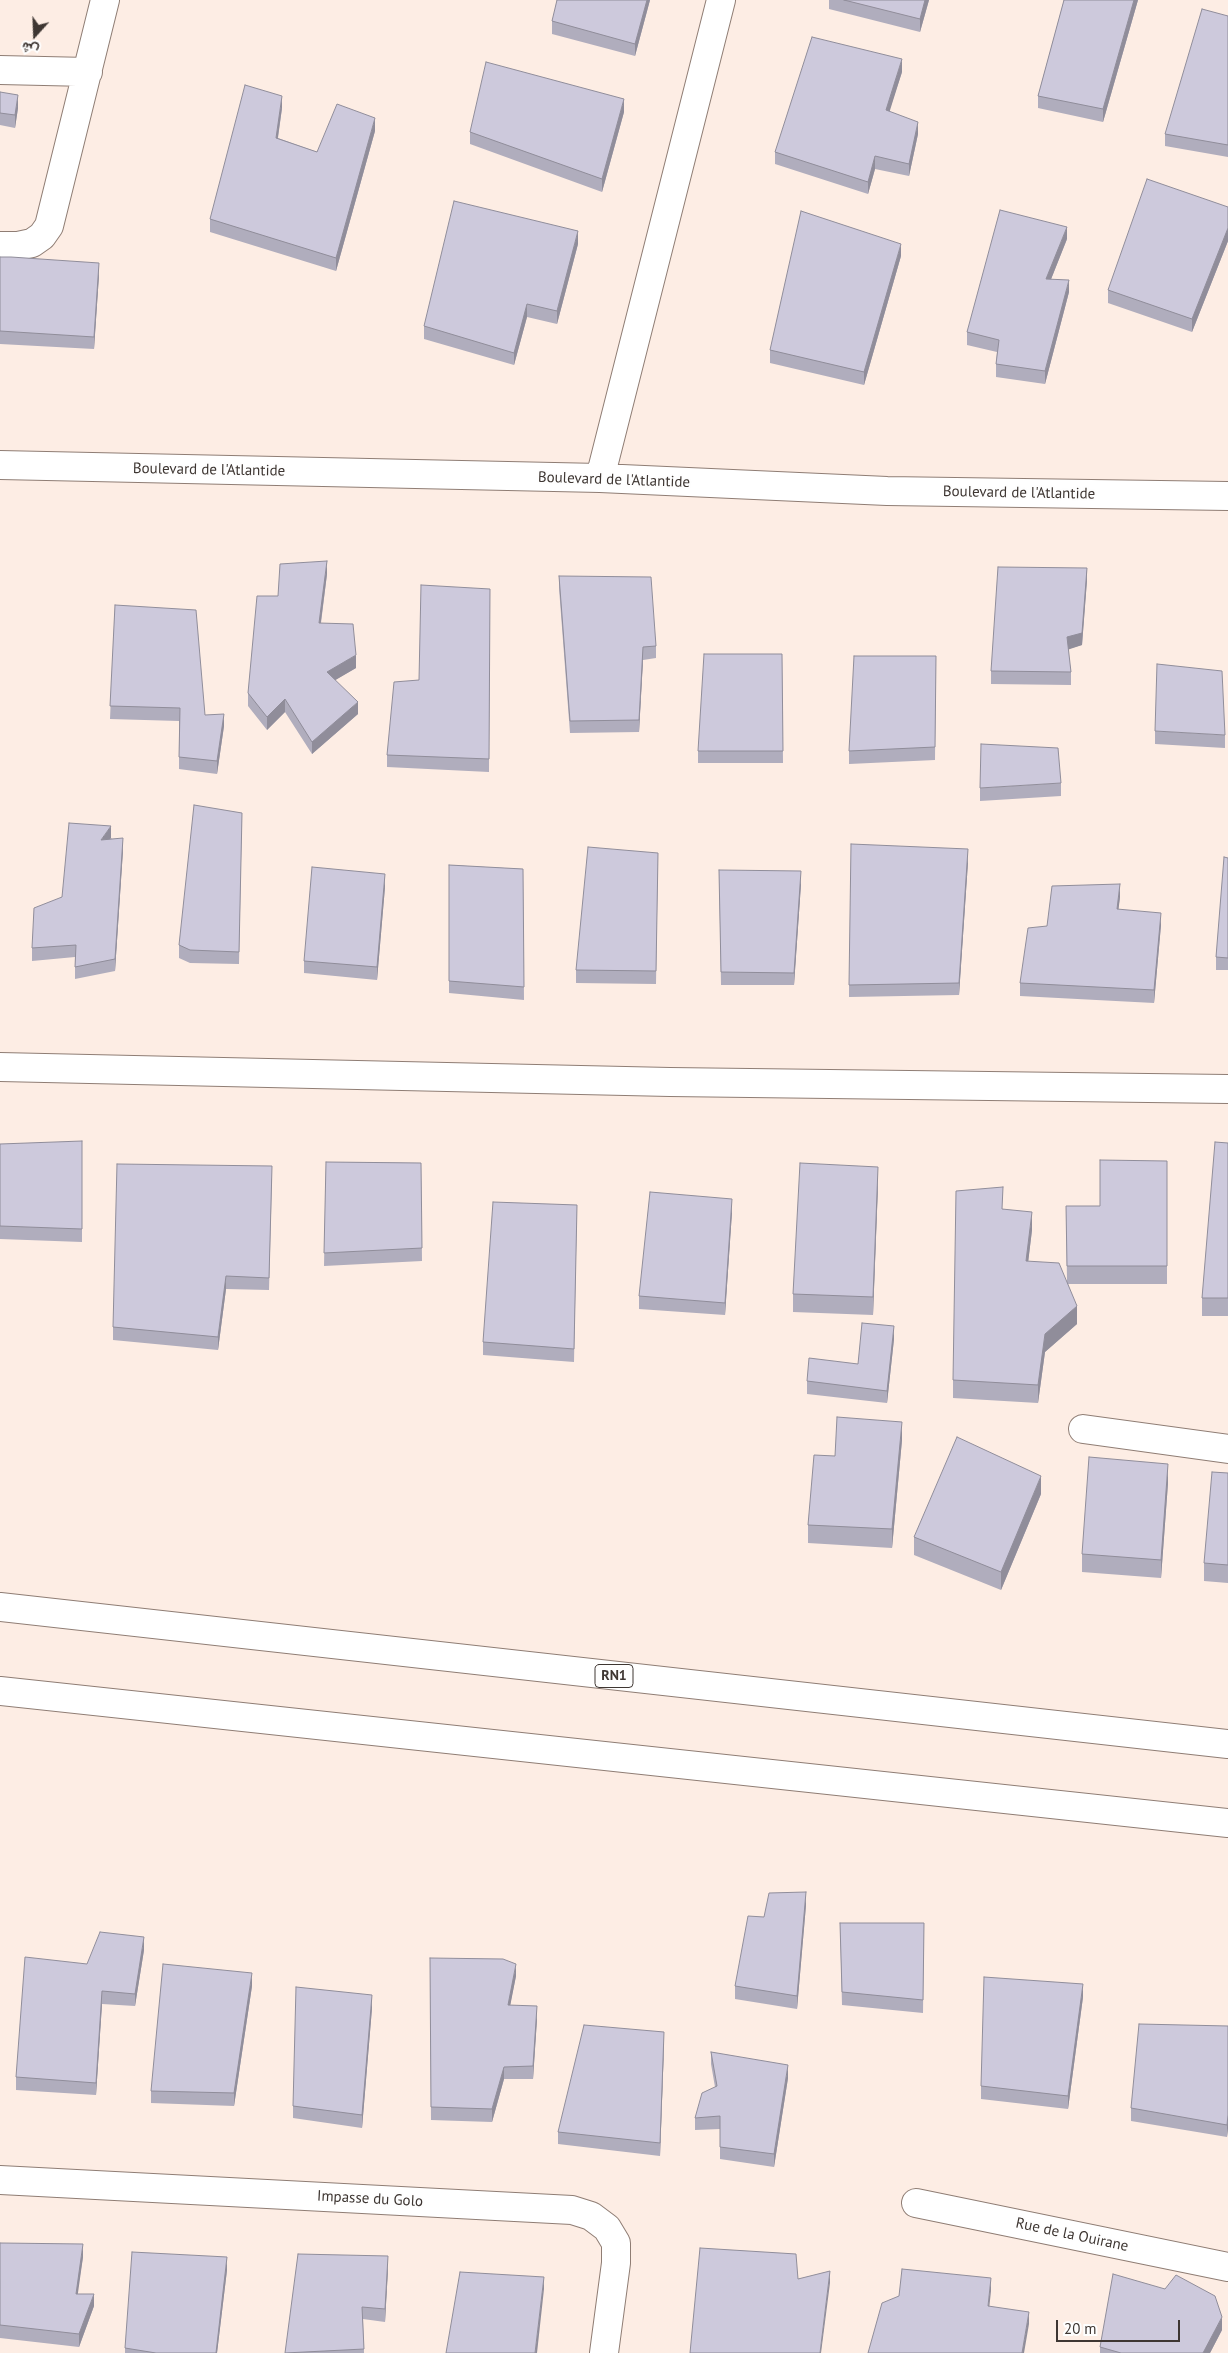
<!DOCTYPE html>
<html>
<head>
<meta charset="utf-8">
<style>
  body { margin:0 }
  #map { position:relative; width:1228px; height:2353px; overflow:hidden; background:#fdede4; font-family:"PT Sans",Vazirmatn,sans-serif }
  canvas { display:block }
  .north { position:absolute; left:10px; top:10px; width:50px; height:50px; -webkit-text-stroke:4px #fefefe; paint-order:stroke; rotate:200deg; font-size:14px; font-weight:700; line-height:20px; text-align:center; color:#3e3632 }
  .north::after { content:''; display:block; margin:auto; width:18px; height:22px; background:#3e3632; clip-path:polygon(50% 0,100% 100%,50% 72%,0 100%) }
  .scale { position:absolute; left:1056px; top:2320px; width:124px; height:22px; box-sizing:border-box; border:2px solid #3e3632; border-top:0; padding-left:6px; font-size:15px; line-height:18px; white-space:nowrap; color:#3e3632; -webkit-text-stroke:4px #fefefe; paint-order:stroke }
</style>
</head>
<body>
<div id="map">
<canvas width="1228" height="2353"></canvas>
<div class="north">ش</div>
<div class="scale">20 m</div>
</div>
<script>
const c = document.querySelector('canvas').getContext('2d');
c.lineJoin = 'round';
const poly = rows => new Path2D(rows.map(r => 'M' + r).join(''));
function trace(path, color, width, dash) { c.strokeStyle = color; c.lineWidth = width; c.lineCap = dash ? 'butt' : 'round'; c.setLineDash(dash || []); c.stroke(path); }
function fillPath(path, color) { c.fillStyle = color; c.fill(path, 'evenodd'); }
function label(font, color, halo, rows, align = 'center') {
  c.font = font + ' "PT Sans",sans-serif'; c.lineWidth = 4.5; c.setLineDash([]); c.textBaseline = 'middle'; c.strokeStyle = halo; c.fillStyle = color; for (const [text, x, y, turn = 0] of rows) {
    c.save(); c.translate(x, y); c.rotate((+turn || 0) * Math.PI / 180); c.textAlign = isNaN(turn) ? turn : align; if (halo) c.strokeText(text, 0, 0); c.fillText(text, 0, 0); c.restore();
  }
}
const street = poly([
  [0,70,88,72],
  [0,246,18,246,32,243,42,236,49,226,105,0],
  [0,465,600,478,887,491,1228,496],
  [600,478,721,0],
  [0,1067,670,1082,1228,1089],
  [1083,1429,1228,1449],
  [0,2180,572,2210,591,2216,607,2228,616,2243,616,2263,604,2353],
  [916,2203,1228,2267]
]);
const highway = poly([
  [0,1607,1228,1744],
  [0,1691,1228,1823]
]);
const wall = poly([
  [650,0,635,56,552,34,552,21],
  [829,0,929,0,920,32,829,9],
  [1064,0,1138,0,1103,122,1038,108,1038,96],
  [1228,16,1228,157,1165,146,1165,134],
  [902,72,889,111,918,134,909,176,875,169,868,194,775,164,775,152],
  [0,92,18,108,15,128,0,125],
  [282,108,278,138,317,152,375,131,336,271,210,232,210,219],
  [624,112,602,192,470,144,470,132],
  [1228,207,1228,241,1192,332,1108,303,1108,290],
  [1067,239,1051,279,1069,292,1045,384,996,377,996,364,997,352,967,345,967,332],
  [578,244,557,324,527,317,514,365,424,339,424,326],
  [901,256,864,385,770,363,770,350],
  [0,257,99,275,94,349,0,344],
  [327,574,321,623,356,668,335,680,358,714,312,754,285,712,267,730,248,706,248,693,278,596],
  [559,576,656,646,656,658,643,660,639,732,570,733,559,588],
  [1087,580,1082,645,1068,649,1071,672,1071,685,991,684,991,671],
  [490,589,489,772,387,767,387,755],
  [115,605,205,715,224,726,217,774,179,769,179,721,110,719],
  [782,654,783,763,698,763,698,751],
  [936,656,935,760,849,764,849,751],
  [1155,731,1225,735,1225,748,1155,744],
  [1061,783,1061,796,980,801,980,788],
  [242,813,239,964,190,963,179,958,179,945],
  [111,838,123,850,115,971,75,979,75,957,32,961,32,948,62,897],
  [658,853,656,984,576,983,576,970],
  [1228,858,1228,970,1216,970,1216,957],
  [968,862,959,995,849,997,849,985],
  [449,865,523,869,524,1000,449,993],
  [719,870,801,884,794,985,721,985],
  [385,887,377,980,304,973,304,961],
  [1120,897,1118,910,1161,925,1154,1003,1020,996,1020,983,1047,926],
  [1228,1143,1228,1316,1202,1316,1202,1298],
  [0,1144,82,1229,82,1242,0,1239],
  [1167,1161,1167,1284,1068,1284,1077,1324,1045,1352,1038,1403,953,1398,953,1380,1003,1209,1032,1230,1028,1262,1067,1282,1066,1206,1100,1206],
  [326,1162,421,1163,422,1261,324,1266],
  [272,1178,269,1290,226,1289,218,1350,113,1340,113,1327],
  [878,1185,873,1315,793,1312,793,1294],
  [577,1205,574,1362,483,1355,483,1342],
  [732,1212,725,1315,639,1309,639,1296],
  [894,1339,887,1403,807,1394,807,1381,858,1364],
  [902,1440,892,1548,808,1543,808,1525,835,1456],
  [1228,1473,1228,1583,1204,1581,1204,1563],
  [1168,1483,1161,1578,1082,1572,1082,1554],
  [1041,1494,1001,1590,914,1555,914,1537],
  [806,1905,797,2009,735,1999,735,1986,764,1917],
  [840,1923,924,1923,923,2013,842,2005],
  [144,1950,135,2006,102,2004,96,2095,16,2090,16,2077,87,1964],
  [430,1958,516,1976,510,2005,537,2019,533,2079,504,2079,492,2122,431,2120],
  [252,1986,234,2106,151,2103,151,2091],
  [1083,1997,1068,2109,981,2099,981,2086],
  [372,2008,362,2128,293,2118,293,2106],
  [1228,2026,1228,2128,1227,2137,1131,2121,1131,2108],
  [664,2045,660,2156,558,2144,558,2132],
  [711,2052,788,2078,774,2167,720,2159,720,2129,695,2130,695,2118,715,2087,711,2064],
  [0,2243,83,2257,77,2294,94,2306,79,2347,0,2338],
  [388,2269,385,2322,363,2319,364,2353,285,2353],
  [227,2270,217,2353,125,2353,125,2348],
  [1222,2330,1210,2353,1100,2353,1100,2347]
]);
const shadedWall = poly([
  [647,0,650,0,635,56,635,44],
  [925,0,929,0,920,32,920,19],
  [1134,0,1138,0,1103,122,1103,109],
  [902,59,902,72,886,123,886,110],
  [18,95,18,108,15,128,15,115],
  [282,96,282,108,276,150,276,138],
  [624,99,624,112,602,192,602,179],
  [375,118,375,131,336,271,336,258],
  [918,122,918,134,909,176,909,164],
  [875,156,875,169,868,194,868,182],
  [1067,227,1067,239,1046,292,1046,279],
  [1228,228,1228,241,1192,332,1192,319],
  [578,231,578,244,557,324,557,311],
  [901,244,901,256,864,385,864,372],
  [99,263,99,275,94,349,94,337],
  [1069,280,1069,292,1045,384,1045,371],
  [527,304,527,317,514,365,514,353],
  [327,561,327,574,319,636,319,623],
  [1087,568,1087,580,1082,645,1067,650,1067,637],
  [643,647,643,660,639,732,639,720],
  [356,655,356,668,327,685,327,672],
  [285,699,285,712,267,730,267,717],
  [358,702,358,714,312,754,312,742],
  [224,714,224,726,217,774,217,761],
  [111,826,111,838,101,852,101,840],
  [123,838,123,850,115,971,115,959],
  [968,849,968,862,959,995,959,983],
  [801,871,801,884,794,985,794,973],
  [385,874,385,887,377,980,377,967],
  [1120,884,1120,897,1117,922,1117,909],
  [1161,913,1161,925,1154,1003,1154,990],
  [878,1167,878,1185,873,1315,873,1297],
  [732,1199,732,1212,725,1315,725,1303],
  [1032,1212,1032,1230,1026,1280,1026,1261],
  [226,1276,226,1289,218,1350,218,1337],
  [1077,1306,1077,1324,1045,1352,1038,1403,1038,1385,1045,1334],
  [894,1326,894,1339,887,1403,887,1391],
  [902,1422,902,1440,892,1548,892,1529],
  [1168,1464,1168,1483,1161,1578,1161,1560],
  [1041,1476,1041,1494,1001,1590,1001,1572],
  [806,1892,806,1905,797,2009,797,1996],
  [144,1937,144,1950,135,2006,135,1994],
  [516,1964,516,1976,508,2017,508,2005],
  [252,1973,252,1986,234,2106,234,2093],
  [1083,1984,1083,1997,1068,2109,1068,2096],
  [102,1991,102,2004,96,2095,96,2083],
  [372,1995,372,2008,362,2128,362,2115],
  [537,2006,537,2019,533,2079,533,2066],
  [664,2032,664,2045,660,2156,660,2143],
  [788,2065,788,2078,774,2167,774,2154],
  [504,2067,504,2079,492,2122,492,2109],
  [1228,2115,1228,2128,1227,2137,1227,2125],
  [83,2244,83,2257,76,2307,76,2294],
  [388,2256,388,2269,385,2322,385,2309],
  [227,2257,227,2270,217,2353,216,2353],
  [830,2271,830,2283,821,2353,820,2353],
  [544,2277,544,2289,537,2353,535,2353],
  [991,2278,991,2291,988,2319,988,2306],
  [94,2294,94,2306,79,2347,79,2334],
  [1029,2312,1029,2324,1024,2353,1022,2353],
  [1222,2317,1222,2330,1210,2353,1203,2353]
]);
const building = poly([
  [557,0,647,0,635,44,552,21,557,0],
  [844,0,925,0,920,19,844,0],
  [1064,0,1134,0,1103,109,1038,96,1064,0],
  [1202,9,1228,16,1228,145,1165,134,1202,9],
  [812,37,902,59,886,110,918,122,909,164,875,156,868,182,775,152,812,37],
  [486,62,624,99,602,179,470,132,486,62],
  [245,85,282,96,276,138,317,152,337,104,375,118,336,258,210,219,245,85],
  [0,92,18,95,15,115,0,113,0,92],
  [1147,179,1228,207,1228,228,1192,319,1108,290,1147,179],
  [454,201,578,231,557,311,527,304,514,353,424,326,454,201],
  [1000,210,1067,227,1046,279,1069,280,1045,371,996,364,999,340,967,332,1000,210],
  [801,211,901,244,864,372,770,350,801,211],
  [0,257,11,257,99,263,94,337,0,331,0,257],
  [327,561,319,623,353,624,356,655,327,672,358,702,312,742,285,699,267,717,248,693,257,596,278,596,280,564,327,561],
  [998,567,1087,568,1082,633,1067,637,1071,672,991,671,998,567],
  [559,576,651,577,656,646,643,647,639,720,570,721,559,576],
  [421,585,490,589,489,759,387,755,394,682,419,680,421,585],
  [115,605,196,610,205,715,224,714,217,761,179,757,180,708,110,706,115,605],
  [704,654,782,654,783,751,698,751,704,654],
  [854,656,936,656,935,747,849,751,854,656],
  [1157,664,1222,671,1225,735,1155,731,1157,664],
  [981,744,1058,748,1061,783,980,788,981,744],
  [194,805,242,813,239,952,190,950,179,945,194,805],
  [69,823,111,826,101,840,123,838,115,959,75,967,76,945,32,948,34,908,62,897,69,823],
  [851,844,968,849,959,983,849,985,851,844],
  [588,847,658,853,656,971,576,970,588,847],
  [1224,857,1228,858,1228,958,1216,957,1224,857],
  [449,865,523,869,524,987,449,981,449,865],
  [312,867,385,874,377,967,304,961,312,867],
  [719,870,801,871,794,973,721,972,719,870],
  [1120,884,1117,909,1161,913,1154,990,1020,983,1028,928,1047,926,1052,886,1120,884],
  [82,1141,82,1229,0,1226,0,1144,82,1141],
  [1215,1142,1228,1143,1228,1298,1202,1298,1215,1142],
  [1100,1160,1167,1161,1167,1266,1067,1266,1066,1206,1100,1206,1100,1160],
  [326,1162,421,1163,422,1248,324,1253,326,1162],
  [800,1163,878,1167,873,1297,793,1294,800,1163],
  [117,1164,272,1166,269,1278,226,1276,218,1337,113,1327,117,1164],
  [1003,1187,1002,1209,1032,1212,1026,1261,1059,1263,1077,1306,1045,1334,1038,1385,953,1380,956,1191,1003,1187],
  [650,1192,732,1199,725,1303,639,1296,650,1192],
  [493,1202,577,1205,574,1349,483,1342,493,1202],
  [862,1323,894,1326,887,1391,807,1381,809,1358,858,1364,862,1323],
  [837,1417,902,1422,892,1529,808,1525,814,1455,835,1456,837,1417],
  [957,1437,1041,1476,1001,1572,914,1537,957,1437],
  [1089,1457,1168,1464,1161,1560,1082,1554,1089,1457],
  [1212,1472,1228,1473,1228,1565,1204,1563,1212,1472],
  [806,1892,797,1996,735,1986,748,1916,764,1917,769,1893,806,1892],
  [840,1923,924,1923,923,2000,842,1992,840,1923],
  [100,1932,144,1937,135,1994,102,1991,96,2083,16,2077,25,1957,87,1964,100,1932],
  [430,1958,503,1959,516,1964,508,2005,537,2006,533,2066,504,2067,492,2109,431,2107,430,1958],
  [163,1964,252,1973,234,2093,151,2091,163,1964],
  [984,1977,1083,1984,1068,2096,981,2086,984,1977],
  [296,1987,372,1995,362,2115,293,2106,296,1987],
  [1139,2024,1228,2026,1228,2115,1227,2125,1131,2108,1139,2024],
  [584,2025,664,2032,660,2143,558,2132,584,2025],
  [711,2052,788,2065,774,2154,720,2147,720,2116,695,2118,702,2093,717,2086,711,2052],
  [0,2243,83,2244,76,2294,94,2294,79,2334,0,2325,0,2243],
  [700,2248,796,2254,798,2279,830,2271,820,2353,690,2353,700,2248],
  [132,2252,227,2257,216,2353,156,2353,125,2348,132,2252],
  [298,2254,388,2256,385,2309,362,2307,364,2349,285,2353,298,2254],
  [902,2269,991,2278,988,2306,1029,2312,1022,2353,868,2353,882,2303,899,2296,902,2269],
  [460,2272,544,2277,535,2353,446,2353,460,2272],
  [1113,2274,1165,2289,1176,2275,1215,2296,1222,2317,1203,2353,1121,2353,1100,2347,1113,2274]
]);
const shields = [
  [614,1676,38]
];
const shieldNames = [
  ["RN1",614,1676]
];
const streetNames = [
  ["Boulevard de l'Atlantide",209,470,1],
  ["Boulevard de l'Atlantide",614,480,2],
  ["Boulevard de l'Atlantide",1019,493,1],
  ["Impasse du Golo",370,2199,3],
  ["Rue de la Ouirane",1072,2235,12]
];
trace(street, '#8f7d74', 30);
trace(highway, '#8f7d74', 30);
trace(street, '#fff', 28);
trace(highway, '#fff', 28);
fillPath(wall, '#b0adbd');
fillPath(shadedWall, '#908d9a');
fillPath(building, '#cdc9dc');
trace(building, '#908d9a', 1);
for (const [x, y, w] of shields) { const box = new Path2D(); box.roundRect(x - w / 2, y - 11.5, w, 23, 4); c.fillStyle = '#fefefe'; c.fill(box); trace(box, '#3e3632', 1); }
label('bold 14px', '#3e3632', null, shieldNames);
label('15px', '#3e3632', '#fefefe', streetNames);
</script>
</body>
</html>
